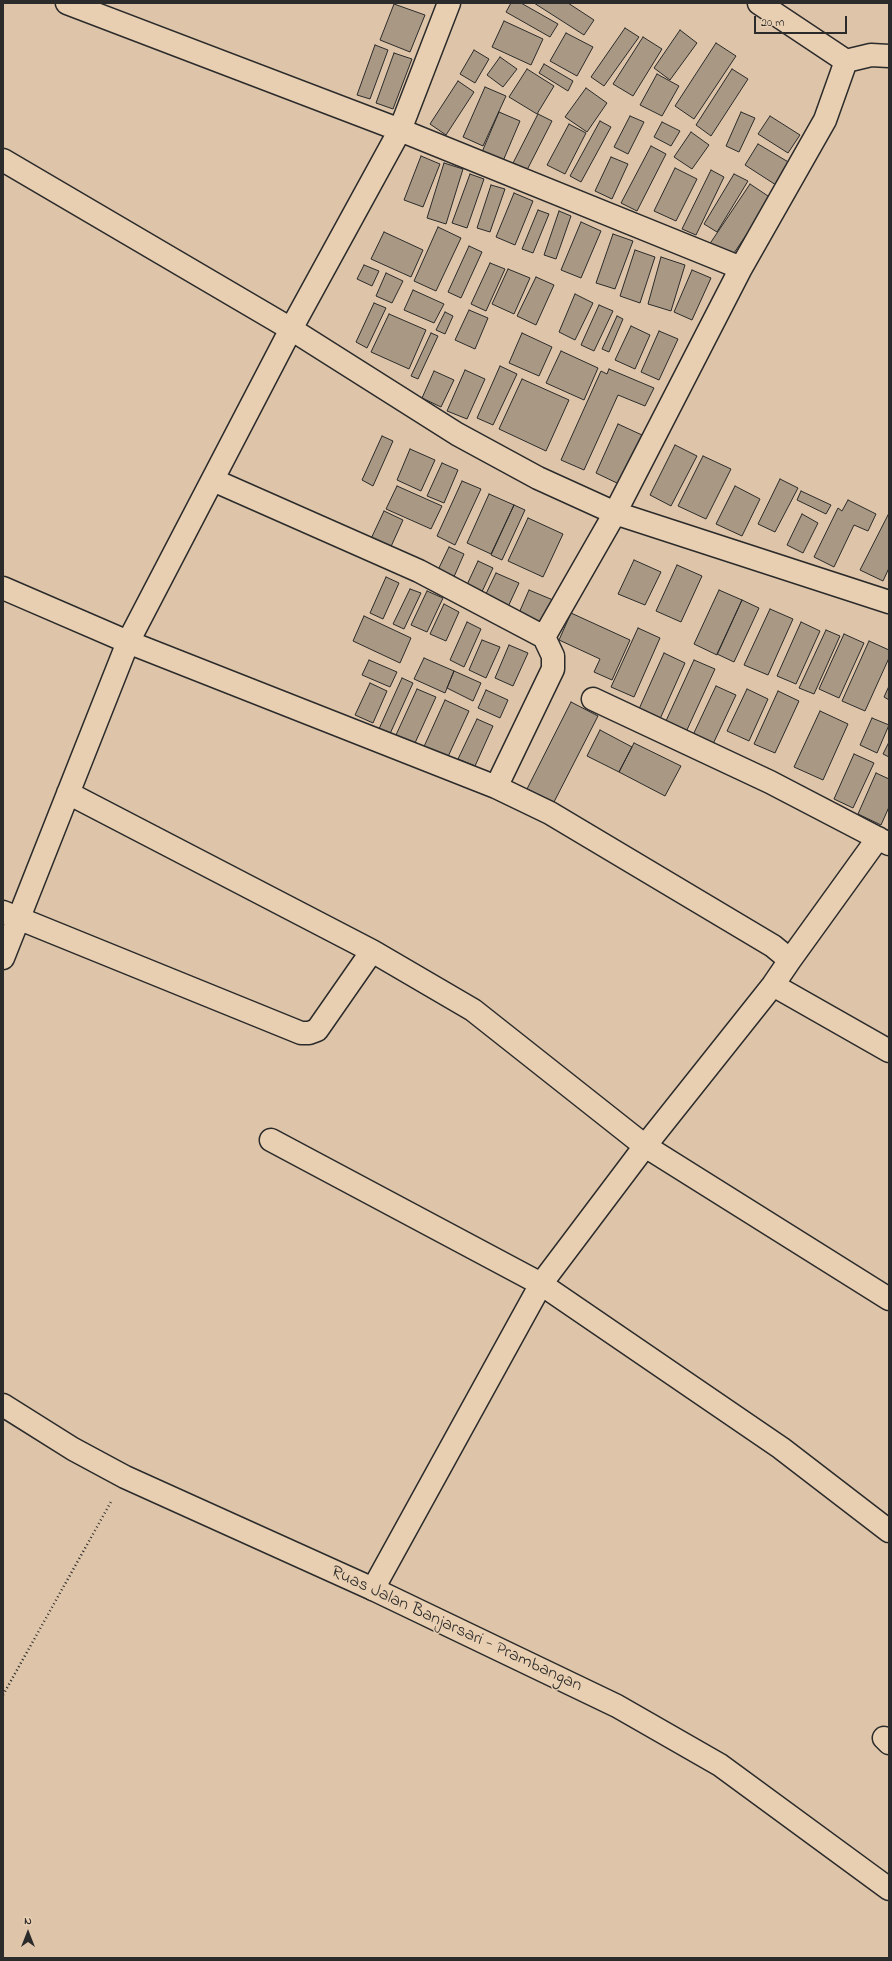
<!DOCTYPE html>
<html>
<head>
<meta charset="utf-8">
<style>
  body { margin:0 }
  #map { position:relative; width:892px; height:1961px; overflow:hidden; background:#dec5a9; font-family:"Indie Flower",sans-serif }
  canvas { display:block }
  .frame { position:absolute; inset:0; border:4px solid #2b2b2b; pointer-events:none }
  .north { position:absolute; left:8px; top:1913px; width:40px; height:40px; -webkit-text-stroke:3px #e9cfb1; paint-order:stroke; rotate:0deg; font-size:11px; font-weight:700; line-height:16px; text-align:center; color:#2b2b2b }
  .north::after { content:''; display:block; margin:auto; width:14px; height:18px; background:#2b2b2b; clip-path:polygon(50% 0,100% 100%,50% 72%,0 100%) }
  .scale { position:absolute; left:754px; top:16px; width:93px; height:18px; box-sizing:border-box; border:2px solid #2b2b2b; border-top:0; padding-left:5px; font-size:12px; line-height:14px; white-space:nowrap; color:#2b2b2b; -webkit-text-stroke:3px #e9cfb1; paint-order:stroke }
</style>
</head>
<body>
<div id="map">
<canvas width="892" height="1961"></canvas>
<div class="frame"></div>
<div class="north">N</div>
<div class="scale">20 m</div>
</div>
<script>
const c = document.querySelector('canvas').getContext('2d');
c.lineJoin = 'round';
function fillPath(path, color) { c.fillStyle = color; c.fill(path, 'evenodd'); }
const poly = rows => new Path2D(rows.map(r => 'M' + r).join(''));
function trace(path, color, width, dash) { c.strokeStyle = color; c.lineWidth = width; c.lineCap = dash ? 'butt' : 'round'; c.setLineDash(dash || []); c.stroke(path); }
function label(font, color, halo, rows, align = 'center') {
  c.font = font + ' "Indie Flower",sans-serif'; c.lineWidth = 3; c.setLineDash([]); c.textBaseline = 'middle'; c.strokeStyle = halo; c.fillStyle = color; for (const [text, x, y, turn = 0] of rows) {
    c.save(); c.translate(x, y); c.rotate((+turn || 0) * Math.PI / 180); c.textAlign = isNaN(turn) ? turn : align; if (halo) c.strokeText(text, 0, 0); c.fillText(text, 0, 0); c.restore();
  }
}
const building = poly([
  [511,3,521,3,558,24,550,37,506,12,511,3],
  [534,3,568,3,594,20,584,35,534,3],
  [394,4,425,15,410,52,380,40,394,4],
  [504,21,543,39,531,65,492,47,504,21],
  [625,28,639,37,604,86,591,77,625,28],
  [680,30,697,43,670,80,654,68,680,30],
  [566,33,593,47,577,76,550,61,566,33],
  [643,37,662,49,633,96,613,84,643,37],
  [716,43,736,56,694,119,675,106,716,43],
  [375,45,388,50,370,99,357,95,375,45],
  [474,50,489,59,475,83,460,74,474,50],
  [394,53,412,59,393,109,376,103,394,53],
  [500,57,517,69,503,87,487,75,500,57],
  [544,64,573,81,568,91,539,73,544,64],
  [527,69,554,86,537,114,509,97,527,69],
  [732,69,748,79,711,136,696,125,732,69],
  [657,74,679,86,662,116,640,105,657,74],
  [458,81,474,92,446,135,430,124,458,81],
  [485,87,506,96,483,146,463,137,485,87],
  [586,88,607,103,587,132,565,117,586,88],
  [499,112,520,121,503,161,482,152,499,112],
  [741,112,755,118,739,152,726,146,741,112],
  [538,114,552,121,527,170,513,163,538,114],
  [630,116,644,122,628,154,614,147,630,116],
  [770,116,800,135,788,153,758,134,770,116],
  [600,121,611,127,581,182,570,176,600,121],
  [662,122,680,131,671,146,654,137,662,122],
  [569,124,586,133,565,174,547,165,569,124],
  [691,132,709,145,692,169,674,157,691,132],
  [758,144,790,163,776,185,745,165,758,144],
  [651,146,666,154,637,211,621,203,651,146],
  [421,156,440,164,423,207,404,200,421,156],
  [611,157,628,164,612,199,595,191,611,157],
  [444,163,463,169,446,224,427,218,444,163],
  [675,168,697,179,676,221,654,211,675,168],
  [711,170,724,177,696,235,682,229,711,170],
  [470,174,484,179,467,228,452,223,470,174],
  [734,174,748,181,717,232,704,224,734,174],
  [750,184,771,198,730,259,709,245,750,184],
  [491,185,505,189,490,232,477,228,491,185],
  [514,193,533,201,515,245,496,237,514,193],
  [538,210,549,214,533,253,522,249,538,210],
  [559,211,571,216,556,259,544,255,559,211],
  [581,222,601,231,581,278,561,270,581,222],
  [438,227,461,238,436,291,414,281,438,227],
  [384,232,423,250,411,277,371,259,384,232],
  [613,234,633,241,615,289,596,283,613,234],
  [469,246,482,252,461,298,448,292,469,246],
  [635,250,655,257,640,303,620,296,635,250],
  [661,257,685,265,671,311,648,304,661,257],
  [490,263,505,269,486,311,471,304,490,263],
  [364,265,379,271,372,286,357,279,364,265],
  [508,269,530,278,514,314,492,304,508,269],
  [692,270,711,278,692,320,674,312,692,270],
  [386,273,403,281,392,303,376,296,386,273],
  [536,277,554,285,536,325,517,316,536,277],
  [413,290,444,304,434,323,404,310,413,290],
  [575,294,593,303,575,340,559,332,575,294],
  [374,303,386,308,367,348,356,342,374,303],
  [599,305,613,311,594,351,581,345,599,305],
  [469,310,488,318,475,349,455,340,469,310],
  [445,312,453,316,445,334,436,330,445,312],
  [389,314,426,330,409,369,371,352,389,314],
  [617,316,623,319,609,352,602,349,617,316],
  [631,326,650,335,635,369,615,360,631,326],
  [659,331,678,339,659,380,641,372,659,331],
  [431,333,438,336,418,379,411,376,431,333],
  [522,333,552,347,539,376,509,363,522,333],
  [561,351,598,368,584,400,546,383,561,351],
  [500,366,517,374,493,425,477,418,500,366],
  [609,369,654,388,645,406,618,395,584,470,561,460,601,371,607,374,609,369],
  [465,370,485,379,467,419,447,411,465,370],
  [434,371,454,380,441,407,422,398,434,371],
  [522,379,569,400,546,451,499,429,522,379],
  [618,424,642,435,619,484,596,473,618,424],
  [382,436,393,441,373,486,362,480,382,436],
  [675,445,697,456,671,506,650,495,675,445],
  [410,449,435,460,421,491,397,480,410,449],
  [703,456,731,469,706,519,678,506,703,456],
  [442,463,458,470,444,503,427,496,442,463],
  [780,479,798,488,775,532,758,524,780,479],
  [462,481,481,489,455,545,437,536,462,481],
  [397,486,442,506,431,529,386,509,397,486],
  [735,486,760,499,742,536,716,524,735,486],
  [801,491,831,505,826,514,797,500,801,491],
  [489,494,514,505,491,554,467,543,489,494],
  [848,500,876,514,868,531,854,525,834,567,814,557,838,508,842,511,848,500],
  [514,505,525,510,502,560,491,555,514,505],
  [384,511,403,520,389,551,369,543,384,511],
  [889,513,889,568,883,581,860,570,889,513],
  [802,514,818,523,803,553,787,545,802,514],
  [528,518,563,534,543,577,508,561,528,518],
  [449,547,464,554,453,579,437,572,449,547],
  [634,560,661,572,645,605,618,594,634,560],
  [478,561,493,568,480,596,465,589,478,561],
  [677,565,702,576,681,622,656,611,677,565],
  [496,573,519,583,507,609,484,598,496,573],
  [386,577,399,583,383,619,370,613,386,577],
  [410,589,421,593,404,629,393,624,410,589],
  [529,590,553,600,543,623,519,613,529,590],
  [719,590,742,600,717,655,694,644,719,590],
  [427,591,443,598,427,632,411,625,427,591],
  [742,600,759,608,734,662,717,654,742,600],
  [444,604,459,612,446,641,430,634,444,604],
  [770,609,793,619,768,675,744,665,770,609],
  [571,613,630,640,612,680,594,672,600,659,559,640,571,613],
  [364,616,411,638,400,663,353,641,364,616],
  [467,622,481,629,464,667,450,660,467,622],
  [801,622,820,631,796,684,777,676,801,622],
  [638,628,660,638,634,697,611,687,638,628],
  [826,630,840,636,814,694,799,688,826,630],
  [844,634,864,643,839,698,819,689,844,634],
  [482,640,500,647,486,678,469,670,482,640],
  [869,641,889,650,889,658,865,711,842,701,869,641],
  [509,645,528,653,513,686,495,678,509,645],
  [664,653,685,663,660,719,639,709,664,653],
  [424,658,454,671,445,693,414,679,424,658],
  [369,660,397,672,390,687,362,675,369,660],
  [694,660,715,669,686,732,665,723,694,660],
  [454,671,481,683,473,701,447,688,454,671],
  [402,678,413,683,389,736,378,731,402,678],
  [370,683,387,691,373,723,355,715,370,683],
  [716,686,736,695,713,744,693,735,716,686],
  [889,686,889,700,884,697,889,686],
  [417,689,436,697,415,743,396,735,417,689],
  [747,689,768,699,749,741,727,731,747,689],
  [486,690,508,700,500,718,478,708,486,690],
  [778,691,799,701,775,753,754,744,778,691],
  [445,700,469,711,446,761,422,751,445,700],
  [571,702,598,716,554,802,527,789,571,702],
  [820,711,848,724,823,780,794,767,820,711],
  [872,718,889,725,877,753,860,745,872,718],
  [477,719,493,726,475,766,458,759,477,719],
  [600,730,632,747,619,772,587,756,600,730],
  [889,742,889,757,883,754,889,742],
  [634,743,681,766,665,796,619,772,634,743],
  [854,754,874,763,853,808,834,799,854,754],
  [876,773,889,779,889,807,881,825,858,814,876,773]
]);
const path = poly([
  [3,1695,112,1500]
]);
const minor = poly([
  [67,3,400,130,741,268],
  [846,61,871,55,889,56],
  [3,160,291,329,457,434,538,478,615,513,889,602],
  [213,480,419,571,544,637,615,513,741,268,825,120,846,61,759,3],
  [3,588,128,642,496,787,550,813,773,946,790,960,773,985,645,1146,541,1284,373,1589],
  [593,699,770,782,889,844],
  [501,777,553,669,553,656,544,637],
  [68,793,372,951,473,1010,645,1146,889,1299],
  [3,912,301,1033,309,1033,317,1030,372,951],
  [3,958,128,642,291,329,400,130,449,3],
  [790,960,878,838],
  [773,985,889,1051],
  [271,1140,541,1284,781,1448,889,1531],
  [884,1738,889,1743]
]);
const major = poly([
  [3,1405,73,1449,125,1477,373,1589,617,1706,720,1765,889,1889]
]);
const streetNames = [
  ["Ruas Jalan Banjarsari - Prambangan",456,1630,25]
];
fillPath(building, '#a99883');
trace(building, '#2b2b2b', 1);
trace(minor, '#2b2b2b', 25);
trace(major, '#2b2b2b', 25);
trace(path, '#2b2b2b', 2.5, [1, 3]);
trace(minor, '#e9cfb1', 22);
trace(major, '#e9cfb1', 22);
label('18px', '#2b2b2b', '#e9cfb1', streetNames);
</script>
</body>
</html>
